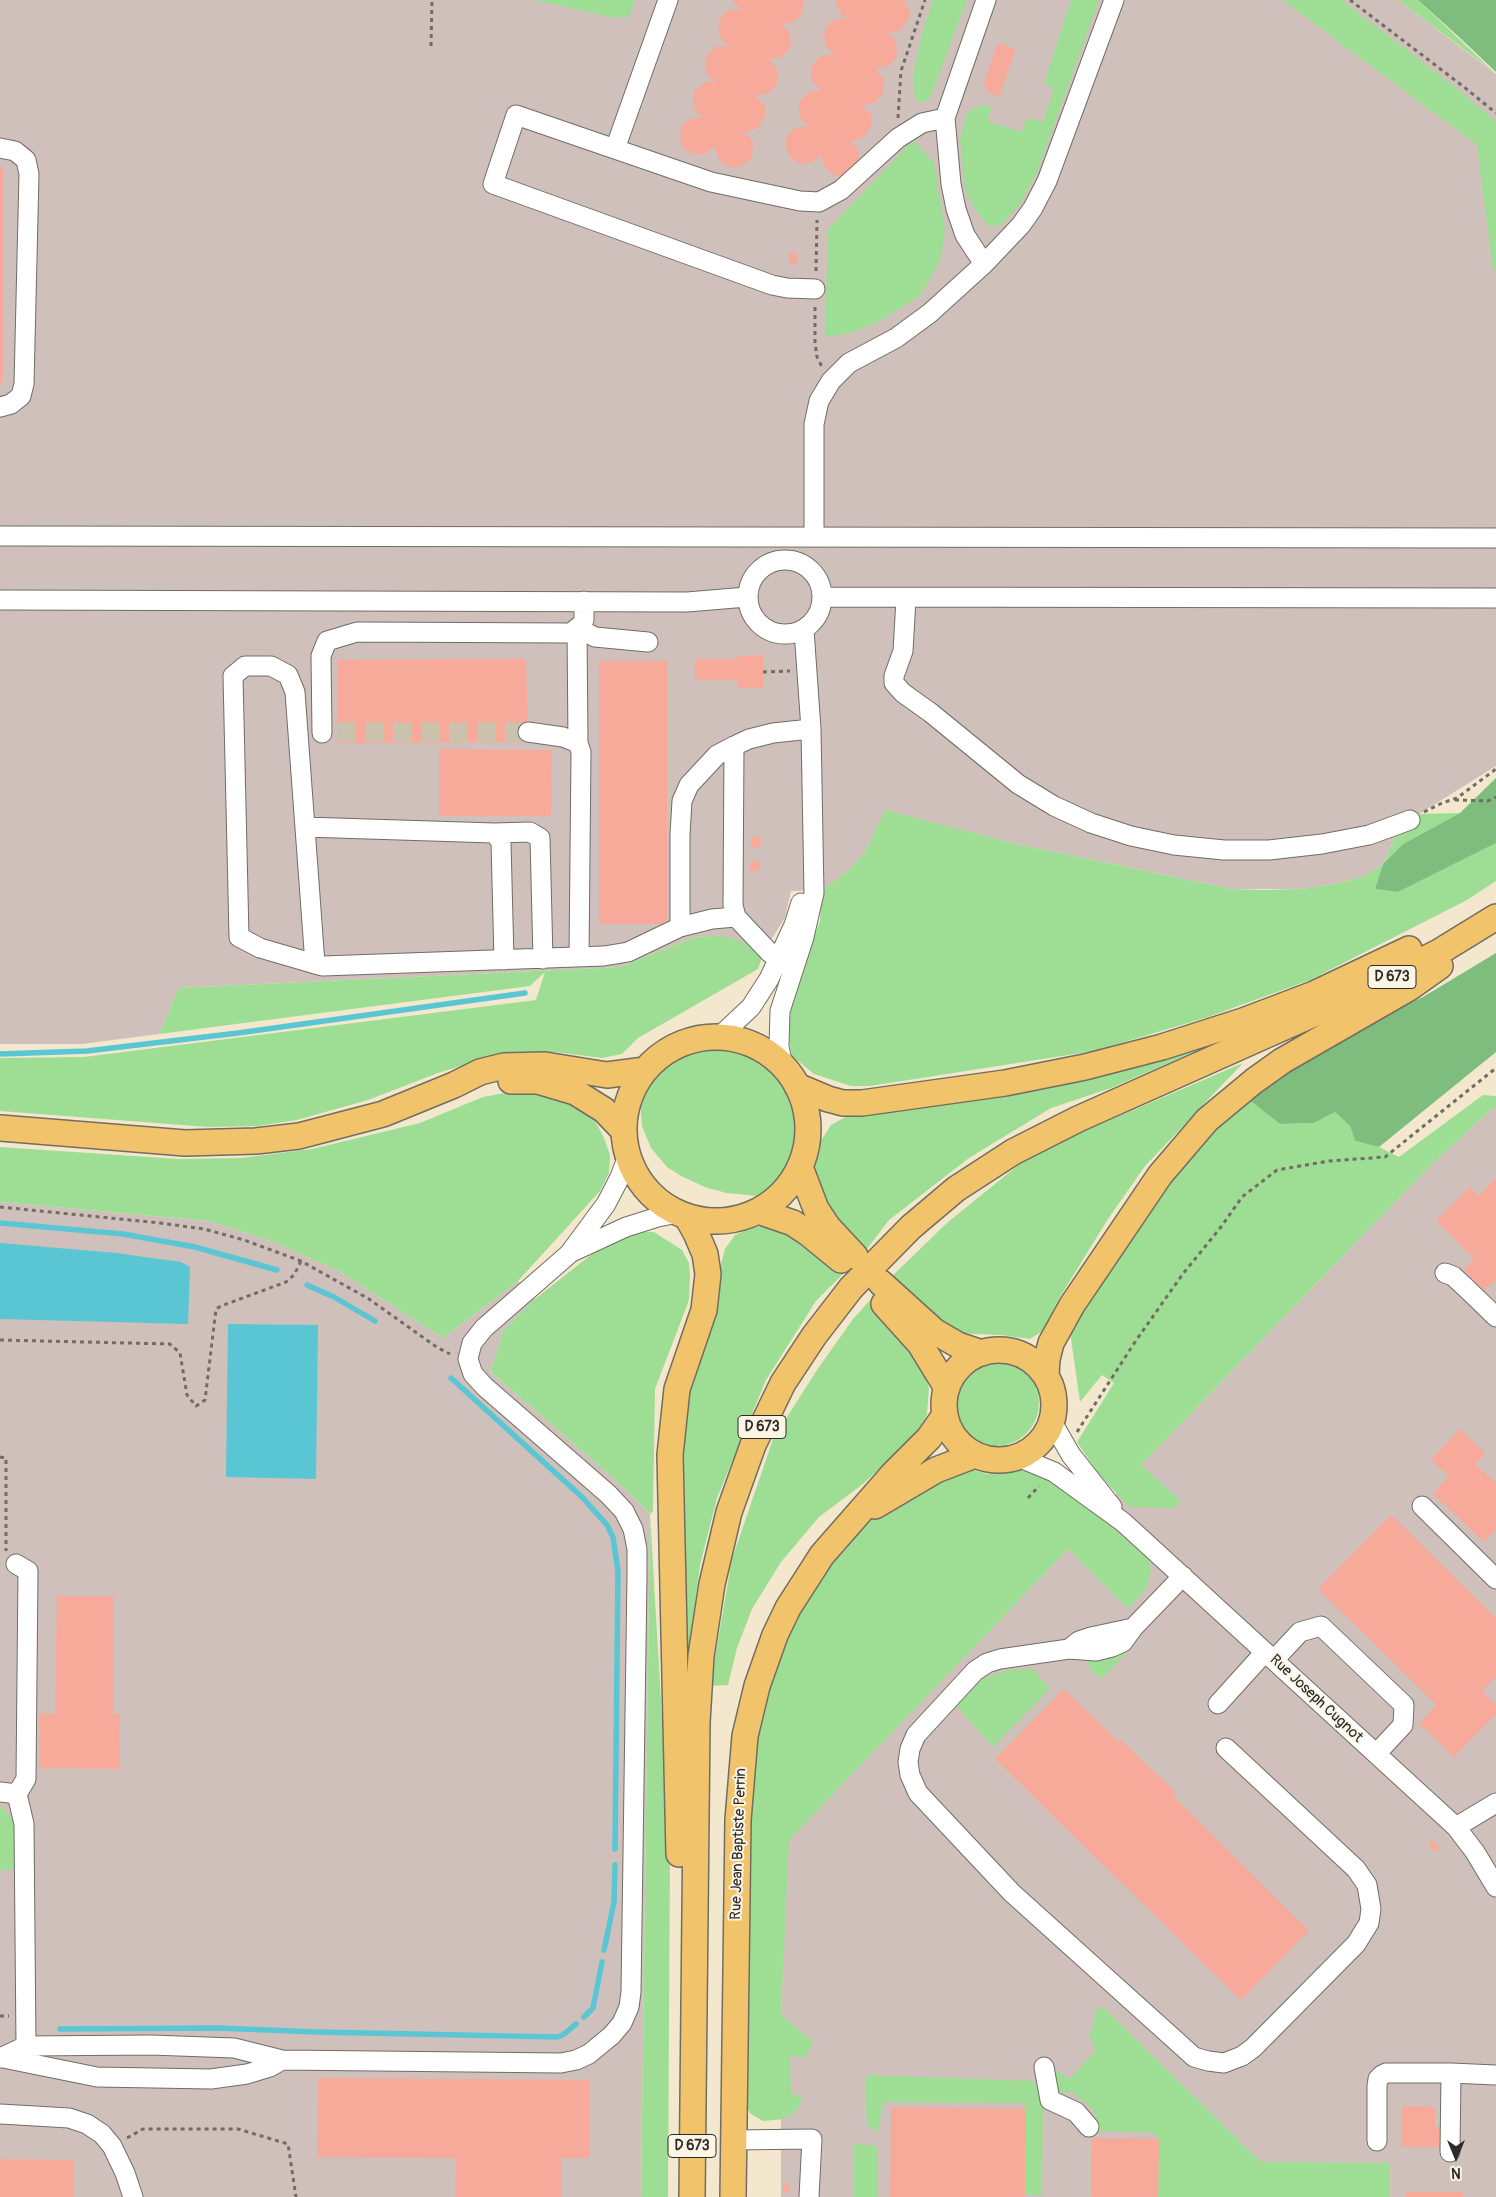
<!DOCTYPE html>
<html>
<head>
<meta charset="utf-8">
<style>
  body { margin:0 }
  #map { position:relative; width:1496px; height:2197px; overflow:hidden; background:#f3e8cd; font-family:Pangolin,sans-serif }
  canvas { display:block }
  .north { position:absolute; left:1431px; top:2132px; width:50px; height:50px; -webkit-text-stroke:4px #fcf5e5; paint-order:stroke; rotate:180deg; font-size:14px; font-weight:700; line-height:20px; text-align:center; color:#2b2b2b }
  .north::after { content:''; display:block; margin:auto; width:18px; height:22px; background:#2b2b2b; clip-path:polygon(50% 0,100% 100%,50% 72%,0 100%) }
</style>
</head>
<body>
<div id="map">
<canvas width="1496" height="2197"></canvas>
<div class="north">N</div>
</div>
<script>
const c = document.querySelector('canvas').getContext('2d');
c.lineJoin = 'round';
function fillPath(path, color) { c.fillStyle = color; c.fill(path, 'evenodd'); }
const poly = rows => new Path2D(rows.map(r => 'M' + r).join(''));
function trace(path, color, width, dash) { c.strokeStyle = color; c.lineWidth = width; c.lineCap = dash ? 'butt' : 'round'; c.setLineDash(dash || []); c.stroke(path); }
function label(font, color, halo, rows, align = 'center') {
  c.font = font + ' Pangolin,sans-serif'; c.lineWidth = 4; c.setLineDash([]); c.textBaseline = 'middle'; c.strokeStyle = halo; c.fillStyle = color; for (const [text, x, y, turn = 0] of rows) {
    c.save(); c.translate(x, y); c.rotate((+turn || 0) * Math.PI / 180); c.textAlign = isNaN(turn) ? turn : align; if (halo) c.strokeText(text, 0, 0); c.fillText(text, 0, 0); c.restore();
  }
}
const industrial = poly([
  [0,0,1398,0,1496,74,1496,766,1400,826,1383,864,1363,877,1339,883,1302,889,1232,889,1016,844,885,811,866,850,851,869,822,890,791,891,785,918,765,949,710,936,695,937,620,967,179,988,159,1034,82,1044,0,1044],
  [1496,1105,1496,2197,781,2197,781,2015,788,1840,1068,1549,1141,1465,1427,1169],
  [0,1202,209,1221,274,1242,339,1271,443,1338,518,1281,535,1299,503,1331,491,1372,619,1483,650,1514,641,2197,0,2197]
]);
const green = poly([
  [534,0,635,0,629,17,616,18],
  [933,0,967,0,931,96,925,102,916,101,914,90,914,71,921,38],
  [1071,0,1099,0,1037,173,1020,204,1001,225,990,227,977,212,965,191,960,138,967,113,980,105,992,107,987,121,1021,132,1028,118,1043,122,1054,88,1044,84],
  [1283,0,1341,0,1460,91,1496,122,1496,271,1493,271,1477,145],
  [1398,0,1418,0,1496,74,1481,62],
  [913,140,934,163,945,230,941,258,920,296,878,322,851,333,825,337,828,229],
  [885,810,1016,844,1232,889,1265,890,1302,889,1339,883,1363,877,1383,864,1400,826,1417,814,1460,813,1403,844,1383,864,1375,889,1398,892,1496,843,1496,881,1467,900,1310,980,1208,1017,1094,1051,870,1086,851,1086,814,1074,792,1056,788,1034,793,995,820,921,822,890,851,869,866,850],
  [710,936,727,937,765,949,758,969,638,1038,622,1054,602,1058,555,1052,517,1052,480,1060,438,1073,368,1100,297,1120,257,1126,208,1127,0,1111,0,1058,84,1057,536,1000,545,972,530,986,159,1034,179,988,620,967,695,937],
  [1252,1027,1111,1088,1051,1108,969,1158,889,1220,863,1254,811,1185,815,1150,831,1125,853,1113],
  [707,1047,731,1049,754,1057,773,1072,787,1091,793,1107,795,1124,794,1141,790,1157,782,1172,772,1185,758,1196,727,1193,707,1188,681,1176,667,1167,651,1148,642,1126,640,1100,647,1083,663,1065,684,1053],
  [1243,1063,1145,1166,1108,1219,1058,1300,1043,1331,1030,1339,1001,1335,950,1333,888,1280,948,1222,1021,1163,1082,1132],
  [534,1092,564,1098,592,1115,604,1138,610,1155,609,1173,600,1191,518,1281,443,1338,339,1271,274,1242,209,1221,0,1202,0,1147,178,1159,241,1158,312,1149,420,1123,483,1097,505,1093],
  [1483,1095,1496,1096,1496,1105,1427,1169,1141,1465,1181,1501,1174,1508,1129,1507,1097,1472,1077,1442,1114,1383,1102,1375,1080,1402,1070,1332,1078,1311,1150,1198,1244,1096,1280,1124,1314,1123,1335,1112,1350,1126,1355,1141,1379,1147,1399,1157],
  [771,1224,791,1231,844,1273,816,1301,766,1380,717,1498,700,1565,685,1681,680,1419,725,1249,735,1235,751,1228],
  [637,1232,654,1232,682,1250,689,1263,690,1276,689,1300,655,1389,653,1511,650,1514,670,1855,668,2197,641,2197,650,1514,619,1483,491,1372,503,1331,535,1299,597,1250],
  [870,1300,903,1342,925,1376,929,1388,927,1414,921,1429,863,1484,819,1517,781,1562,752,1609,737,1648,728,1685,710,1686,732,1559,773,1439,817,1370,853,1319],
  '953 1403a43 43 0 1 1 86 0a43 43 0 1 1-86 0Z',
  [967,1468,987,1474,1022,1470,1037,1473,1054,1482,1148,1555,1151,1569,1147,1588,1128,1609,1068,1549,789,1840,781,2015,813,2042,805,2058,790,2056,791,2095,802,2095,798,2109,784,2119,763,2121,751,2114,743,2102,747,1789,771,1667,804,1591,841,1546,880,1510],
  [1128,1651,1101,1679,1090,1669,1088,1662],
  [1033,1669,1050,1689,993,1747,956,1706,984,1678,1009,1670],
  [0,1806,11,1817,16,1830,15,1870,0,1870],
  [1103,2007,1261,2162,1389,2163,1389,2197,1158,2197,1159,2139,1152,2132,1095,2131,1095,2111,1072,2092,1057,2093,1052,2078,1055,2070,1070,2079,1096,2050,1089,2036,1093,2025,1095,2010],
  [865,2075,1032,2081,1039,2087,1043,2100,1042,2195,1025,2195,1026,2109,1024,2103,883,2102,878,2133,867,2125],
  [854,2144,878,2146,878,2197,854,2197]
]);
const forest = poly([
  [1418,0,1496,0,1496,72,1459,37],
  [1496,778,1496,843,1398,892,1375,889,1383,864,1403,844,1460,813],
  [1496,953,1496,1052,1379,1147,1355,1141,1350,1126,1335,1112,1314,1123,1280,1124,1244,1096,1303,1055,1423,997]
]);
const water = poly([
  [0,1243,116,1253,181,1262,190,1267,188,1324,0,1319],
  [228,1324,318,1325,316,1479,226,1477]
]);
const stream = poly([
  [0,1054,87,1051,238,1033,525,993],
  [0,1223,123,1234,195,1247,277,1270],
  [307,1285,334,1297,375,1321],
  [451,1378,582,1497,607,1525,613,1537,618,1571,615,1849],
  [604,1950,614,1902,615,1865],
  [584,2017,593,2008,602,1962],
  [60,2029,218,2028,317,2032,557,2037,563,2035,576,2024]
]);
const building = poly([
  [732,0,803,0,804,3,803,12,796,20,786,24,780,23,789,32,791,46,782,57,769,59,778,70,778,82,769,94,754,95,765,106,765,117,758,128,748,132,742,131,752,140,753,152,749,161,741,166,734,168,728,166,719,160,716,152,716,145,705,154,696,155,684,149,680,138,681,129,685,122,692,118,704,118,697,113,693,105,693,96,695,90,705,82,716,82,709,77,705,69,705,60,708,54,717,46,731,47,721,39,718,26,721,18,726,12,734,9,742,10],
  [836,0,904,0,910,12,909,18,902,29,892,33,886,32,896,41,897,56,889,66,875,68,884,79,884,91,877,101,871,104,861,105,871,114,872,126,864,137,854,141,849,140,858,149,859,161,843,176,834,175,826,169,822,161,822,154,811,163,798,163,789,156,786,147,786,140,791,131,798,127,810,127,803,122,799,114,799,105,801,99,811,91,822,91,814,84,811,78,811,68,814,62,823,55,836,55,827,48,824,39,825,30,829,24,836,19,848,19,839,12],
  [998,43,1016,49,999,97,989,93,984,82],
  [0,167,3,167,3,382,0,382],
  [789,253,798,253,797,264,789,264],
  [763,655,763,688,737,688,737,680,695,680,695,659,737,659,737,656],
  [526,659,528,742,337,743,338,660],
  [599,661,667,661,667,924,599,924],
  [439,749,552,750,551,816,439,816],
  [751,837,761,837,760,848,751,847],
  '749.5 866a5.5 5.5 0 1 1 11 0a5.5 5.5 0 1 1-11 0Z',
  [1496,1178,1496,1282,1494,1281,1484,1290,1464,1270,1474,1259,1436,1221,1470,1187,1478,1196],
  [1460,1429,1485,1453,1475,1464,1496,1483,1496,1529,1484,1542,1433,1494,1449,1476,1431,1460],
  [1391,1515,1496,1618,1496,1676,1482,1691,1496,1705,1496,1714,1454,1757,1419,1723,1437,1705,1318,1589],
  [57,1596,114,1596,113,1714,120,1714,119,1769,39,1768,40,1713,55,1714],
  [1064,1689,1119,1742,1121,1740,1176,1793,1173,1796,1309,1931,1241,2000,995,1759],
  [1433,1840,1440,1848,1435,1852,1428,1845],
  [318,2078,589,2080,589,2158,561,2158,561,2197,455,2197,456,2158,317,2157],
  [1402,2106,1435,2107,1435,2127,1444,2127,1444,2147,1401,2147],
  [891,2107,1026,2109,1025,2197,890,2197],
  [1092,2138,1159,2139,1158,2197,1091,2197],
  [0,2159,74,2160,74,2197,0,2197],
  [783,2183,789,2184,789,2193,783,2192],
  [1406,2192,1463,2192,1463,2197,1406,2197]
]);
const minorTunnel = poly([
  [337,732,528,732]
]);
const path = poly([
  [1350,0,1464,87,1496,113],
  [431,46,432,0],
  [898,118,901,71,925,0],
  [816,271,817,220],
  [815,307,815,343,817,357,822,367],
  [763,672,790,671],
  [1455,800,1488,801,1496,797],
  [1424,812,1442,803,1457,798,1496,769],
  [0,1207,160,1223,204,1229,244,1240,301,1261,369,1299,438,1348,450,1354],
  [0,1340,170,1344,180,1353,187,1395,196,1406,205,1400,216,1309,221,1306,286,1282,294,1275,301,1261],
  [1077,1432,1135,1342,1182,1275,1221,1227,1242,1197,1277,1170,1329,1161,1385,1157,1496,1068],
  [0,1457,6,1458,6,1551],
  [1028,1498,1039,1486],
  [0,2016,9,2016],
  [127,2138,143,2129,238,2129,288,2144,296,2197]
]);
const minor = poly([
  [668,0,615,149,711,182,800,201,819,202,841,190,898,138,922,123,945,118,986,0],
  [945,118,951,184,956,209,965,235,984,264],
  [0,148,15,151,26,160,29,174,24,384,21,396,11,404,0,407],
  [615,149,516,115,493,184,772,285,787,288,815,289],
  [0,536,1496,538],
  [814,537,814,424,819,401,831,381,849,363,896,338,930,313,984,264,1021,225,1033,208,1047,181,1114,0],
  '748 597a37 37 0 1 1 74 0a37 37 0 1 1-74 0Z',
  [824,597,1496,598],
  [906,599,903,651,894,676,894,683,903,693,931,713,1018,784,1054,806,1091,823,1131,836,1174,845,1224,850,1269,850,1322,844,1369,835,1410,820],
  [0,600,687,602,747,597],
  [577,628,578,743],
  [577,628,595,637,648,642],
  [528,732,563,737,578,743,581,752,579,957],
  [322,733,321,656,327,641,357,632,571,633,582,624,584,620,584,601],
  [734,746,717,755,689,785,682,801,680,834,680,927,712,919,736,917],
  [305,827,494,833,501,842,504,960],
  [494,833,530,832,540,838,543,959],
  [780,958,770,953,736,917,733,905,734,746,749,739,773,733,811,729],
  [315,964,295,692,288,675,271,666,245,666,233,676,239,937,260,948,315,964,323,966,604,956,628,952,680,927],
  [718,1038,751,1007,769,979,794,925,801,903],
  [783,1067,779,1046,780,1011,804,937,814,893,811,729,804,630],
  [572,1252,626,1227,658,1217,678,1213],
  [1445,1273,1453,1276,1465,1287,1496,1317],
  [1052,1422,1071,1455,1112,1507],
  [1018,1457,1054,1472,1123,1522,1456,1827,1475,1852,1496,1887],
  [1422,1506,1496,1579],
  [16,1564,28,1571,26,1779,17,1794],
  [1183,1576,1133,1628,1123,1642,1112,1647,1096,1651,1069,1649,1000,1659,987,1663,975,1671,916,1735,910,1749,908,1762,910,1775,918,1793,1012,1893,1194,2057,1208,2061,1224,2063,1242,2056,1253,2048,1356,1944,1369,1923,1371,1909,1367,1885,1356,1869,1226,1748],
  [1069,1649,1079,1641,1091,1637,1133,1628],
  [1274,1660,1300,1632,1321,1626,1404,1705,1403,1725,1376,1754],
  [1218,1704,1265,1652],
  [0,1792,17,1794,24,1824,26,2046],
  [1456,1827,1496,1803],
  [0,2058,26,2046,151,2045,234,2048,282,2060,561,2063,576,2060,589,2054,612,2035,622,2023,629,2007,631,1992,637,1576,637,1549,633,1529,624,1511,608,1494,485,1387,473,1374,468,1359,472,1343,484,1328,569,1254,606,1204,620,1177,628,1156],
  [3,2058,97,2077,211,2079,247,2074,270,2067,282,2060],
  [1044,2067,1050,2100,1076,2112,1089,2127],
  [0,2114,69,2118,87,2124,102,2134,112,2146,125,2173,133,2197],
  [734,2140,812,2139,809,2197],
  [1377,2141,1377,2086,1378,2079,1382,2075,1386,2073,1451,2073,1496,2075],
  [1450,2152,1451,2073]
]);
const major = poly([
  '624 1129a92 92 0 1 1 184 0a92 92 0 1 1-184 0Z',
  [511,1081,538,1081,575,1092,604,1110,624,1131],
  [797,1086,828,1099,843,1103,862,1103,1005,1083,1085,1067,1162,1047,1243,1021,1314,994,1409,949],
  [0,1128,185,1143,256,1141,299,1136,383,1114,454,1085,480,1072,504,1066,545,1065,607,1075,645,1070],
  [800,1167,816,1209,828,1227,855,1256],
  [758,1211,793,1223,808,1233,841,1260],
  [881,1283,934,1331,958,1345,982,1353],
  [884,1304,920,1344,947,1388],
  '944 1405a55 55 0 1 1 110 0a55 55 0 1 1-110 0Z',
  [1046,1375,1047,1359,1051,1343,1072,1305,1160,1175,1207,1120,1254,1081,1282,1061,1409,988,1440,966],
  [875,1506,936,1470,975,1455],
  [679,1854,670,1455,677,1389,704,1310,708,1274,705,1254,696,1233,687,1217],
  [692,2197,697,1722,701,1656,712,1584,729,1512,753,1445,783,1383,814,1336,851,1288,911,1227,956,1189,1013,1152,1078,1119,1338,1003,1439,952,1496,917],
  [733,2197,738,1820,745,1736,757,1686,775,1635,788,1608,822,1555,893,1474,929,1438,945,1415]
]);
const shields = [
  [1392,977,48],
  [762,1427,48],
  [692,2146,48]
];
const shieldNames = [
  ["D 673",1392,977],
  ["D 673",762,1427],
  ["D 673",692,2146]
];
const streetNames = [
  ["Rue Joseph Cugnot",1316,1699,43],
  ["Rue Jean Baptiste Perrin",739,1844,-88]
];
fillPath(industrial, '#cfc0bb');
fillPath(green, '#9ede94');
fillPath(forest, '#7ebd7e');
fillPath(water, '#5ac5d3');
trace(stream, '#5ac5d3', 5.5);
fillPath(building, '#f8aa9a');
trace(minorTunnel, '#cbc2ad', 19, [19, 9]);
trace(minor, '#716d64', 21);
trace(major, '#716d64', 28);
trace(path, '#716d64', 3, [4, 4]);
trace(minor, '#fff', 19);
trace(major, '#f1c36a', 25);
for (const [x, y, w] of shields) { const box = new Path2D(); box.roundRect(x - w / 2, y - 11.5, w, 23, 4); c.fillStyle = '#fcf5e5'; c.fill(box); trace(box, '#2b2b2b', 1); }
label('bold 14px', '#2b2b2b', null, shieldNames);
label('15px', '#2b2b2b', '#fcf5e5', streetNames);
</script>
</body>
</html>
